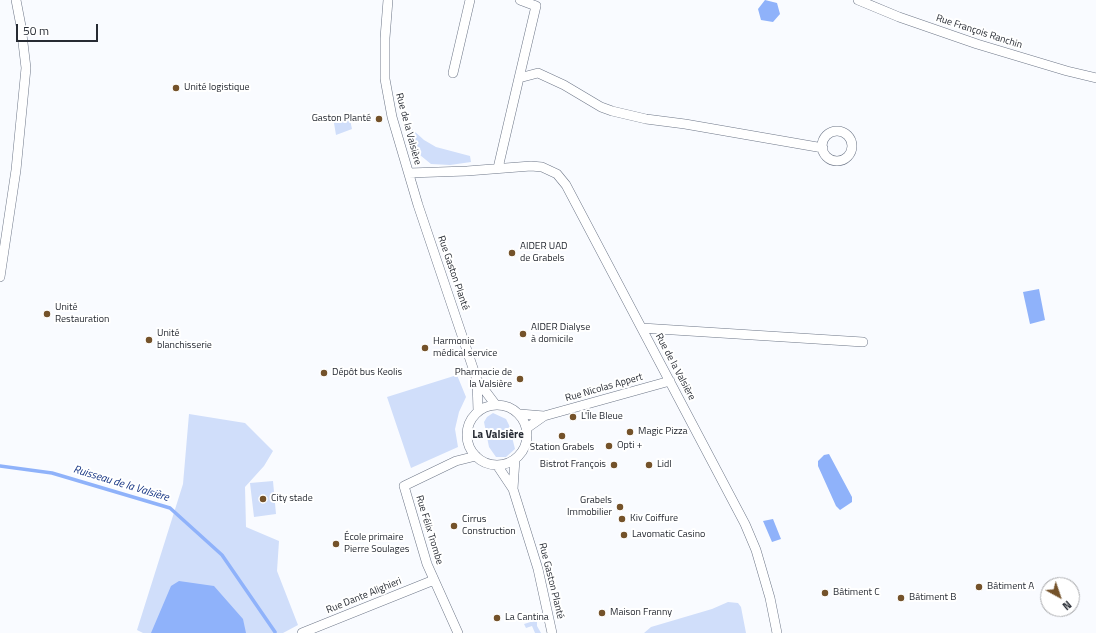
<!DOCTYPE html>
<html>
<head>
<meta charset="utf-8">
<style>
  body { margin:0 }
  #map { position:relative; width:1096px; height:633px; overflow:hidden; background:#f9fbff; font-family:"Titillium Web",sans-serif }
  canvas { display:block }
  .north { position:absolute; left:1040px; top:577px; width:40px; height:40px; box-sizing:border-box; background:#fff; border:1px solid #a9aaad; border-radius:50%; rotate:140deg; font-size:11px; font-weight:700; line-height:16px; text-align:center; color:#272b33 }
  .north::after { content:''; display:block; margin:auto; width:14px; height:18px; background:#74522a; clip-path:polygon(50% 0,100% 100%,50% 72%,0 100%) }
  .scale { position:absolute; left:16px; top:24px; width:82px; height:18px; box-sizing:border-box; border:2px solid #272b33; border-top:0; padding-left:5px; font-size:12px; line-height:14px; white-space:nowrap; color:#272b33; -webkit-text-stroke:3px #fff; paint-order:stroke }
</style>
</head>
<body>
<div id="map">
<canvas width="1096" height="633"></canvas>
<div class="north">N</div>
<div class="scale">50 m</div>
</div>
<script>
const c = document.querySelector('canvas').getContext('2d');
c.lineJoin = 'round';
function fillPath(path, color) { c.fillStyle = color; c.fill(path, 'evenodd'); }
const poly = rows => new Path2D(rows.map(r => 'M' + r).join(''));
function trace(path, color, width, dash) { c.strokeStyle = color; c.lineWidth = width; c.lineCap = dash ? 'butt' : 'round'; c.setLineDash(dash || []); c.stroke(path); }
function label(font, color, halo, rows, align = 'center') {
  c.font = font + ' "Titillium Web",sans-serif'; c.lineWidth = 4; c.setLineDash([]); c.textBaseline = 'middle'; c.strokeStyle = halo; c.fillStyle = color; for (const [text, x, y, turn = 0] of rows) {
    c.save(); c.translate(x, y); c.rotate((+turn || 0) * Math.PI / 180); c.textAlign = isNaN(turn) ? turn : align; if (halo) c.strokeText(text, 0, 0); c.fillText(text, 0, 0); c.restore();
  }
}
const green = poly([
  [349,115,352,129,336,135,333,117],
  [402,120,424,140,436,147,470,156,471,162,450,165,431,164,415,151,410,143],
  [457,375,466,397,459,412,455,429,458,447,411,468,387,397],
  [493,413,506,419,509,425,515,449,506,457,496,457,489,447,484,422,487,417],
  [189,414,245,423,273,451,264,466,245,487,246,527,279,541,277,571,298,625,283,633,143,633,137,630,183,484],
  [273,481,276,514,254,517,250,483],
  [728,602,738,603,741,607,746,633,644,633,651,627,712,609],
  [537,620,537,626,541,633,535,633,532,626,526,628,524,624]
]);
const water = poly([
  [765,0,777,3,780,14,773,22,761,20,758,9],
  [1039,289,1045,320,1030,324,1023,292],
  [829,454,852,497,852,502,840,510,836,506,818,466,818,461,824,455],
  [773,519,781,539,772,542,763,521],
  [179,581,214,586,243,619,246,633,151,633,171,586]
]);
const stream = poly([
  [0,466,52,473,170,508,222,555,275,632]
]);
const street = poly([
  [388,0,385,38,385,79,392,117,418,205,477,380,478,411],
  [858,0,899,17,977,44,1067,71,1096,78],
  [453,73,470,0],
  [519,78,536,6,520,0],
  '822 146a15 15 0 1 1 30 0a15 15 0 1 1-30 0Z',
  [498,168,519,78,538,73,564,85,601,107,612,111,646,119,685,124,823,148],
  [409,173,467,171,531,166,542,167,557,174,566,185,745,524,756,550,770,598,777,633],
  [0,277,16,170,26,68,21,26,16,0],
  [642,328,863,342],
  [477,380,495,404],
  '467 435a30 30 0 1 1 60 0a30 30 0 1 1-60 0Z',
  [520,414,544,416],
  [527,428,544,416,670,381],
  [497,465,513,489,538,569,552,633],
  [513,489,515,459],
  [302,633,434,580],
  [458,633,427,564,404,486,456,461,476,456]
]);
const markers = [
  [176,88,4,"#74522a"],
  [379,119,4,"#74522a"],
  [512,253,4,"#74522a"],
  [47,314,4,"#74522a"],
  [523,334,4,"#74522a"],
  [149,340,4,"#74522a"],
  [425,348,4,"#74522a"],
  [324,373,4,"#74522a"],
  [520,379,4,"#74522a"],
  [573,417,4,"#74522a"],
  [630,432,4,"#74522a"],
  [562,436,4,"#74522a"],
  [609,446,4,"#74522a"],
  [614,465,4,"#74522a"],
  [649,465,4,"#74522a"],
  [263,499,4,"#74522a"],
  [620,507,4,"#74522a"],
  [622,519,4,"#74522a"],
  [454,526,4,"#74522a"],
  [624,535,4,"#74522a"],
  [336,544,4,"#74522a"],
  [979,587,4,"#74522a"],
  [825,593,4,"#74522a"],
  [901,598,4,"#74522a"],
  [602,613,4,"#74522a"],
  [497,618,4,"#74522a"]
];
const streetNames = [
  ["Rue François Ranchin",979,32,18],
  ["Rue de la Valsière",408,129,75],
  ["Rue Gaston Planté",453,273,71],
  ["Rue de la Valsière",675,367,62],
  ["Rue Nicolas Appert",604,388,-16],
  ["Rue Félix Trombe",429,530,73],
  ["Rue Gaston Planté",551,581,76],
  ["Rue Dante Alighieri",364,596,-22]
];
const poiNames = [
  ["Unité logistique",184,88],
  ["Gaston Planté",371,119,"right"],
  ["AIDER UAD",520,247],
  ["de Grabels",520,259],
  ["Unité",55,308],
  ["Restauration",55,320],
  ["AIDER Dialyse",531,328],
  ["à domicile",531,340],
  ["Unité",157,334],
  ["blanchisserie",157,346],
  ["Harmonie",433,342],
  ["médical service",433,354],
  ["Dépôt bus Keolis",332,373],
  ["Pharmacie de",512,373,"right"],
  ["la Valsière",512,385,"right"],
  ["L'Île Bleue",581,417],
  ["Magic Pizza",638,432],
  ["Opti +",617,446],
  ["Station Grabels",562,448,"center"],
  ["Bistrot François",606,465,"right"],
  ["Lidl",657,465],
  ["City stade",271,499],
  ["Grabels",612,501,"right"],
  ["Immobilier",612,513,"right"],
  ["Kiv Coiffure",630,519],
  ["Cirrus",462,520],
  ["Construction",462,532],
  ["Lavomatic Casino",632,535],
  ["École primaire",344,538],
  ["Pierre Soulages",344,550],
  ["Bâtiment A",987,587],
  ["Bâtiment C",833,593],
  ["Bâtiment B",909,598],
  ["Maison Franny",610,613],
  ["La Cantina",505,618]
];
const neighbourhoodNames = [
  ["La Valsière",498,435]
];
const waterNames = [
  ["Ruisseau de la Valsière",121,484,17]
];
fillPath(green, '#d0defa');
fillPath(water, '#8fb2fa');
trace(stream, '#8fb2fa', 3.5);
trace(street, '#6e7788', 10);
trace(street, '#fff', 9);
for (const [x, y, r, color] of markers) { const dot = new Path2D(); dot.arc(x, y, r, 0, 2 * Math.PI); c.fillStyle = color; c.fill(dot); trace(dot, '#fff', 1.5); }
label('10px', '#272b33', '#fff', streetNames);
label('10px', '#272b33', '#fff', poiNames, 'left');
label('bold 11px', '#272b33', '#fff', neighbourhoodNames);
label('italic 11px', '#113181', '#fff', waterNames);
</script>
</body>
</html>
